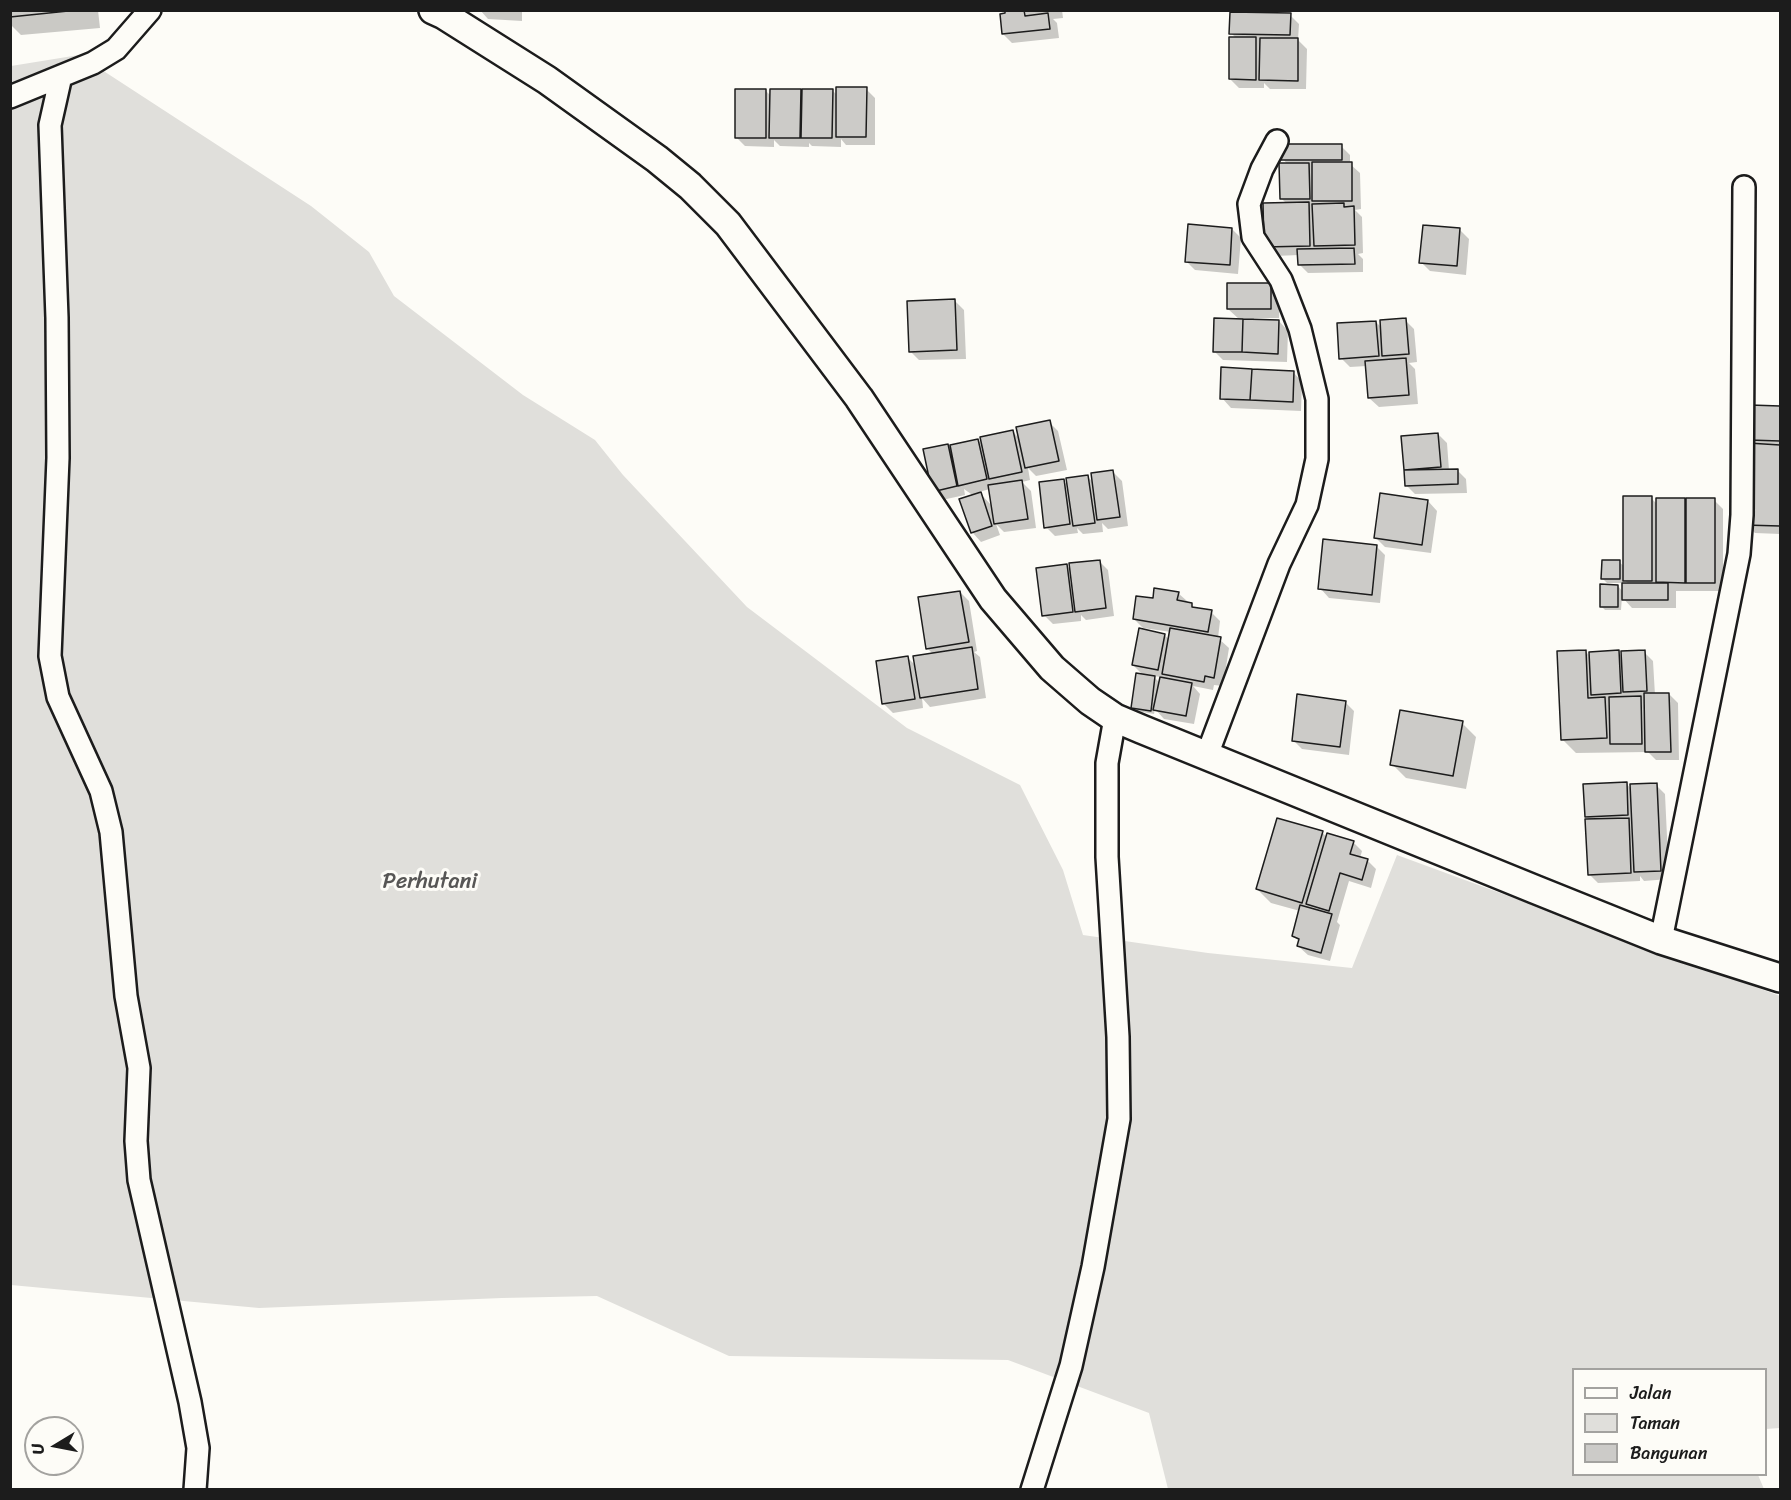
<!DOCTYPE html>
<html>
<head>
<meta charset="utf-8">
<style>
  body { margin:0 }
  #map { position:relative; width:1791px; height:1500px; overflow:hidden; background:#fdfcf7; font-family:Sriracha,sans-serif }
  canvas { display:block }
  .frame { position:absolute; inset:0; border:12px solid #1c1c1c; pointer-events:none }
  .legend { position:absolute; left:1572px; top:1368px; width:195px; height:108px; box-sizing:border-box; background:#fdfcf7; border:2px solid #a3a29f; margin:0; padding:8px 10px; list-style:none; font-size:18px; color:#1c1c1c }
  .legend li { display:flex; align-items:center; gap:12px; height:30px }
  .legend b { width:30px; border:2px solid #a3a29f }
  .north { position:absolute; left:24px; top:1416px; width:60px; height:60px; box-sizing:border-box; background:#fdfcf7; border:2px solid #a3a29f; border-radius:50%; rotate:260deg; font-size:16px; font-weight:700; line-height:24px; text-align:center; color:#1c1c1c }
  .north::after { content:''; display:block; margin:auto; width:21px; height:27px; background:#1c1c1c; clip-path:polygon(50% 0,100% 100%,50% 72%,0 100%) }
</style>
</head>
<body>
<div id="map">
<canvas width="1791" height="1500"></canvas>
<div class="frame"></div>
<ul class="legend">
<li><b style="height:8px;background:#fdfcf7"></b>Jalan</li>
<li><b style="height:16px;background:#e0dfdb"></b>Taman</li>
<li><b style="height:16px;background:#cccbc8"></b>Bangunan</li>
</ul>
<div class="north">U</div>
</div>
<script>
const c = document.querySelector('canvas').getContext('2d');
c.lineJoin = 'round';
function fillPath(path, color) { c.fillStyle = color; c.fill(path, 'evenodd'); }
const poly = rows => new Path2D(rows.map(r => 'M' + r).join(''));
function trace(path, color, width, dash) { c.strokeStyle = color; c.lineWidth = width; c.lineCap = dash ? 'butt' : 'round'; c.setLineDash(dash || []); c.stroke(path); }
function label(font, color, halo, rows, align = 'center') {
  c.font = font + ' Sriracha,sans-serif'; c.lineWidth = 6; c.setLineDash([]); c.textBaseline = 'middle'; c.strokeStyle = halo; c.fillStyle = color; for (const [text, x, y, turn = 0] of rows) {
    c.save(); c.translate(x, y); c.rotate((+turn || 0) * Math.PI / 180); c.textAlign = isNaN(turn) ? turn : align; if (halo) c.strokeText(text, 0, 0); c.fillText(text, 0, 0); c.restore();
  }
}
const green = poly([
  [79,55,311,206,369,252,394,296,523,395,595,440,623,475,747,607,907,728,1020,785,1063,870,1083,935,1208,953,1352,968,1397,855,1780,996,1780,1428,1766,1429,1766,1370,1574,1370,1574,1474,1758,1475,1764,1489,1168,1489,1149,1413,1008,1360,729,1356,597,1296,502,1298,259,1308,11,1285,11,66]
]);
const shadow = poly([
  [10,10,98,10,100,28,21,35,10,24],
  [480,10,522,10,522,21,488,19],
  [1006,10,1062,10,1063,18,1053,19,1057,23,1059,38,1012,43,1003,34],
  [1290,15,1299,24,1298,40,1307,49,1306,89,1270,89,1264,83,1264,88,1239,88,1230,79,1236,38,1231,33],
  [866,89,875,98,875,145,846,145,841,139,841,147,812,146,809,143,809,147,780,146,774,140,774,147,745,146,736,137,765,90,771,96,800,90,803,94,832,90,838,96],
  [1341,146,1350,155,1350,164,1360,173,1361,209,1355,210,1362,217,1363,253,1358,254,1363,259,1363,272,1308,273,1299,264,1299,255,1275,256,1266,247,1287,204,1282,199,1288,165,1283,159],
  [1232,229,1241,238,1238,274,1195,270,1186,261],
  [1460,230,1469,239,1466,275,1430,271,1421,262],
  [1271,285,1280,294,1279,318,1254,318,1254,321,1279,321,1288,331,1287,362,1223,360,1214,351,1240,320,1228,309],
  [955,301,964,310,966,359,919,360,910,351],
  [1405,320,1414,329,1417,362,1409,363,1415,369,1418,404,1379,407,1369,398,1367,366,1350,367,1341,358,1376,322,1382,328],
  [1293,372,1302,382,1301,411,1231,408,1222,398],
  [1752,406,1780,408,1780,534,1755,533,1746,524,1757,445,1750,439],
  [1049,422,1058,431,1067,470,1036,476,1028,468,1030,480,1022,482,1031,491,1036,528,1004,532,996,524,1000,535,981,542,972,532,971,494,964,489,965,495,942,500,933,491,948,446,953,451,978,440,984,446,1013,432,1021,440],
  [990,489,992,506,979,492],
  [1438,434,1447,443,1449,470,1457,470,1466,479,1467,493,1415,494,1406,485,1403,437],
  [1113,472,1122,481,1128,526,1108,529,1102,523,1103,532,1083,534,1077,528,1078,533,1055,536,1046,527,1063,481,1069,486,1088,477,1094,483],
  [1651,498,1657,504,1657,499,1714,500,1723,509,1723,591,1676,591,1676,608,1632,608,1622,597,1621,610,1605,610,1601,606,1618,586,1623,592,1629,584,1623,579,1623,583,1607,583,1603,579,1619,562,1625,567],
  [1428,501,1437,511,1431,553,1385,547,1376,538],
  [1376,546,1385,555,1380,603,1329,598,1320,588],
  [1099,561,1108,570,1114,616,1086,620,1081,615,1081,621,1053,624,1044,615,1066,565,1071,570],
  [960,592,969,601,977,651,974,652,980,657,986,698,930,707,922,698,923,708,893,713,884,704,908,658,917,667,933,654,927,648],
  [1178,593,1196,609,1211,612,1220,621,1218,638,1229,648,1223,686,1214,685,1213,690,1193,686,1200,694,1194,724,1164,719,1155,709,1154,714,1137,711,1133,707,1144,676,1133,665,1164,635,1170,640,1171,632,1143,628,1134,619,1155,600],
  [1153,676,1161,677,1160,683],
  [1585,651,1591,657,1618,652,1623,657,1644,652,1653,661,1655,695,1669,694,1678,703,1679,760,1656,760,1648,752,1576,753,1562,739],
  [1345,702,1354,711,1349,755,1302,749,1293,740],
  [1462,723,1476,737,1466,789,1406,778,1392,764],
  [1626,783,1631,789,1656,785,1665,794,1669,879,1644,881,1640,876,1640,881,1598,883,1589,874,1591,821,1586,816],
  [1322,832,1327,838,1353,842,1362,851,1360,858,1367,860,1376,869,1371,888,1349,881,1337,922,1340,925,1330,961,1308,955,1298,946,1300,942,1294,936,1300,911,1271,903,1257,889]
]);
const building = poly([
  [10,10,78,10,10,17,10,10],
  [1005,10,1024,10,1025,16,1048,13,1050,29,1002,34,1000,14,1005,13,1005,10],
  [1230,12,1291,13,1290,35,1229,34,1230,12],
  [1229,37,1256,37,1256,80,1229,79,1229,37],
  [1260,38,1298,38,1298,81,1259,80,1260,38],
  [836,87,867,87,866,137,836,137,836,87],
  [735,89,766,89,766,138,735,138,735,89],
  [770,89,801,89,800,138,769,138,770,89],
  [802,89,833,89,832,138,801,138,802,89],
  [1281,144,1342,144,1342,160,1281,160,1281,144],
  [1312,162,1352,162,1352,201,1312,201,1312,162],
  [1279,163,1309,163,1310,199,1280,199,1279,163],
  [1309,202,1310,246,1264,247,1263,203,1309,202],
  [1344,203,1344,207,1354,206,1355,245,1314,246,1312,204,1344,203],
  [1188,224,1232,228,1230,265,1185,262,1188,224],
  [1423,225,1460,228,1457,266,1419,263,1423,225],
  [1354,248,1355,264,1298,265,1297,249,1354,248],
  [1227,283,1271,283,1271,309,1227,309,1227,283],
  [955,299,957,350,909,352,907,301,955,299],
  [1214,318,1243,319,1242,352,1213,352,1214,318],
  [1406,318,1409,354,1382,356,1380,320,1406,318],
  [1243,319,1279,320,1278,354,1242,352,1243,319],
  [1376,321,1379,356,1339,359,1337,323,1376,321],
  [1406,358,1409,395,1368,398,1365,361,1406,358],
  [1221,367,1252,369,1250,400,1220,399,1221,367],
  [1252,369,1294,371,1293,402,1250,400,1252,369],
  [1750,405,1780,406,1780,441,1749,440,1750,405],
  [1050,420,1059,461,1025,468,1016,427,1050,420],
  [1013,430,1022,472,989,479,980,437,1013,430],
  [1438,433,1441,467,1404,470,1401,436,1438,433],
  [978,439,987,479,958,486,950,445,978,439],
  [1748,443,1780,445,1780,526,1744,525,1748,443],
  [948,444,957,486,932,492,923,449,948,444],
  [1458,469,1458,484,1405,486,1404,470,1458,469],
  [1113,470,1120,517,1097,520,1091,473,1113,470],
  [1088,475,1095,523,1073,526,1066,478,1088,475],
  [1064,479,1070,524,1044,528,1039,482,1064,479],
  [1022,480,1028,519,994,524,988,485,1022,480],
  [981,492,992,526,971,533,959,499,981,492],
  [1380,493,1428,500,1422,545,1374,538,1380,493],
  [1623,496,1652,496,1652,581,1623,581,1623,496],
  [1656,498,1685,498,1685,583,1656,582,1656,498],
  [1686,498,1715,498,1715,583,1686,583,1686,498],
  [1323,539,1377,545,1372,595,1318,589,1323,539],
  [1100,560,1106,608,1075,612,1069,563,1100,560],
  [1602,560,1620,560,1620,579,1601,579,1602,560],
  [1067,564,1073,612,1042,616,1036,568,1067,564],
  [1622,583,1668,583,1668,600,1622,600,1622,583],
  [1600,584,1618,585,1618,607,1600,607,1600,584],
  [1154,588,1179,592,1177,600,1192,603,1192,607,1212,610,1208,632,1133,619,1136,596,1153,598,1154,588],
  [960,591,969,642,926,649,918,597,960,591],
  [1139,628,1165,634,1158,670,1132,665,1139,628],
  [1170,628,1221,637,1214,678,1205,676,1204,682,1162,674,1170,628],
  [972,647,978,689,920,698,913,656,972,647],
  [1586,650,1588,698,1605,697,1607,738,1561,740,1557,651,1586,650],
  [1619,650,1621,693,1591,695,1589,652,1619,650],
  [1645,650,1647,691,1623,692,1621,651,1645,650],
  [908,656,915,699,882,704,876,661,908,656],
  [1136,673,1155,676,1151,711,1131,708,1136,673],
  [1160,677,1192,683,1186,716,1153,710,1160,677],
  [1644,693,1669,693,1671,752,1645,752,1644,693],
  [1297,694,1346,701,1340,747,1292,741,1297,694],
  [1641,696,1642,744,1610,744,1609,697,1641,696],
  [1400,710,1463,721,1453,776,1390,765,1400,710],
  [1627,782,1628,815,1585,817,1583,784,1627,782],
  [1657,783,1661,871,1634,872,1630,784,1657,783],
  [1277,818,1323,831,1302,903,1256,889,1277,818],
  [1629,818,1631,873,1588,875,1585,819,1629,818],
  [1327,833,1354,841,1350,854,1368,859,1362,880,1340,873,1329,911,1306,904,1327,833],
  [1300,905,1332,914,1321,953,1297,946,1299,939,1292,936,1300,905]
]);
const minor = poly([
  [61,76,50,125,57,318,58,458,50,656,58,697,101,791,111,832,126,996,139,1068,136,1141,139,1180,190,1402,198,1448,195,1490],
  [10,97,93,63,116,49,150,10],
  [1207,755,1279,564,1307,505,1317,459,1317,399,1300,329,1281,280,1253,237,1249,204,1262,169,1277,141],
  [1661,940,1739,554,1742,515,1744,187],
  [1032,1490,1071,1366,1093,1267,1119,1119,1118,1037,1107,857,1107,763,1115,718]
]);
const tertiary = poly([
  [433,10,444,15,547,80,657,159,690,186,728,224,859,398,993,599,1052,668,1090,701,1115,718,1141,729,1534,889,1661,940,1780,978]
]);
const parkNames = [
  ["Perhutani",430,882]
];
fillPath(green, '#e0dfdb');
fillPath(shadow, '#0003');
fillPath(building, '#cccbc8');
trace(building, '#1c1c1c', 1.5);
trace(minor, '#1c1c1c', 26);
trace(tertiary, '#1c1c1c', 32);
trace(minor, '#fdfcf7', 21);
trace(tertiary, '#fdfcf7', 27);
label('22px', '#575655', '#fdfcf7', parkNames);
</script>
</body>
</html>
